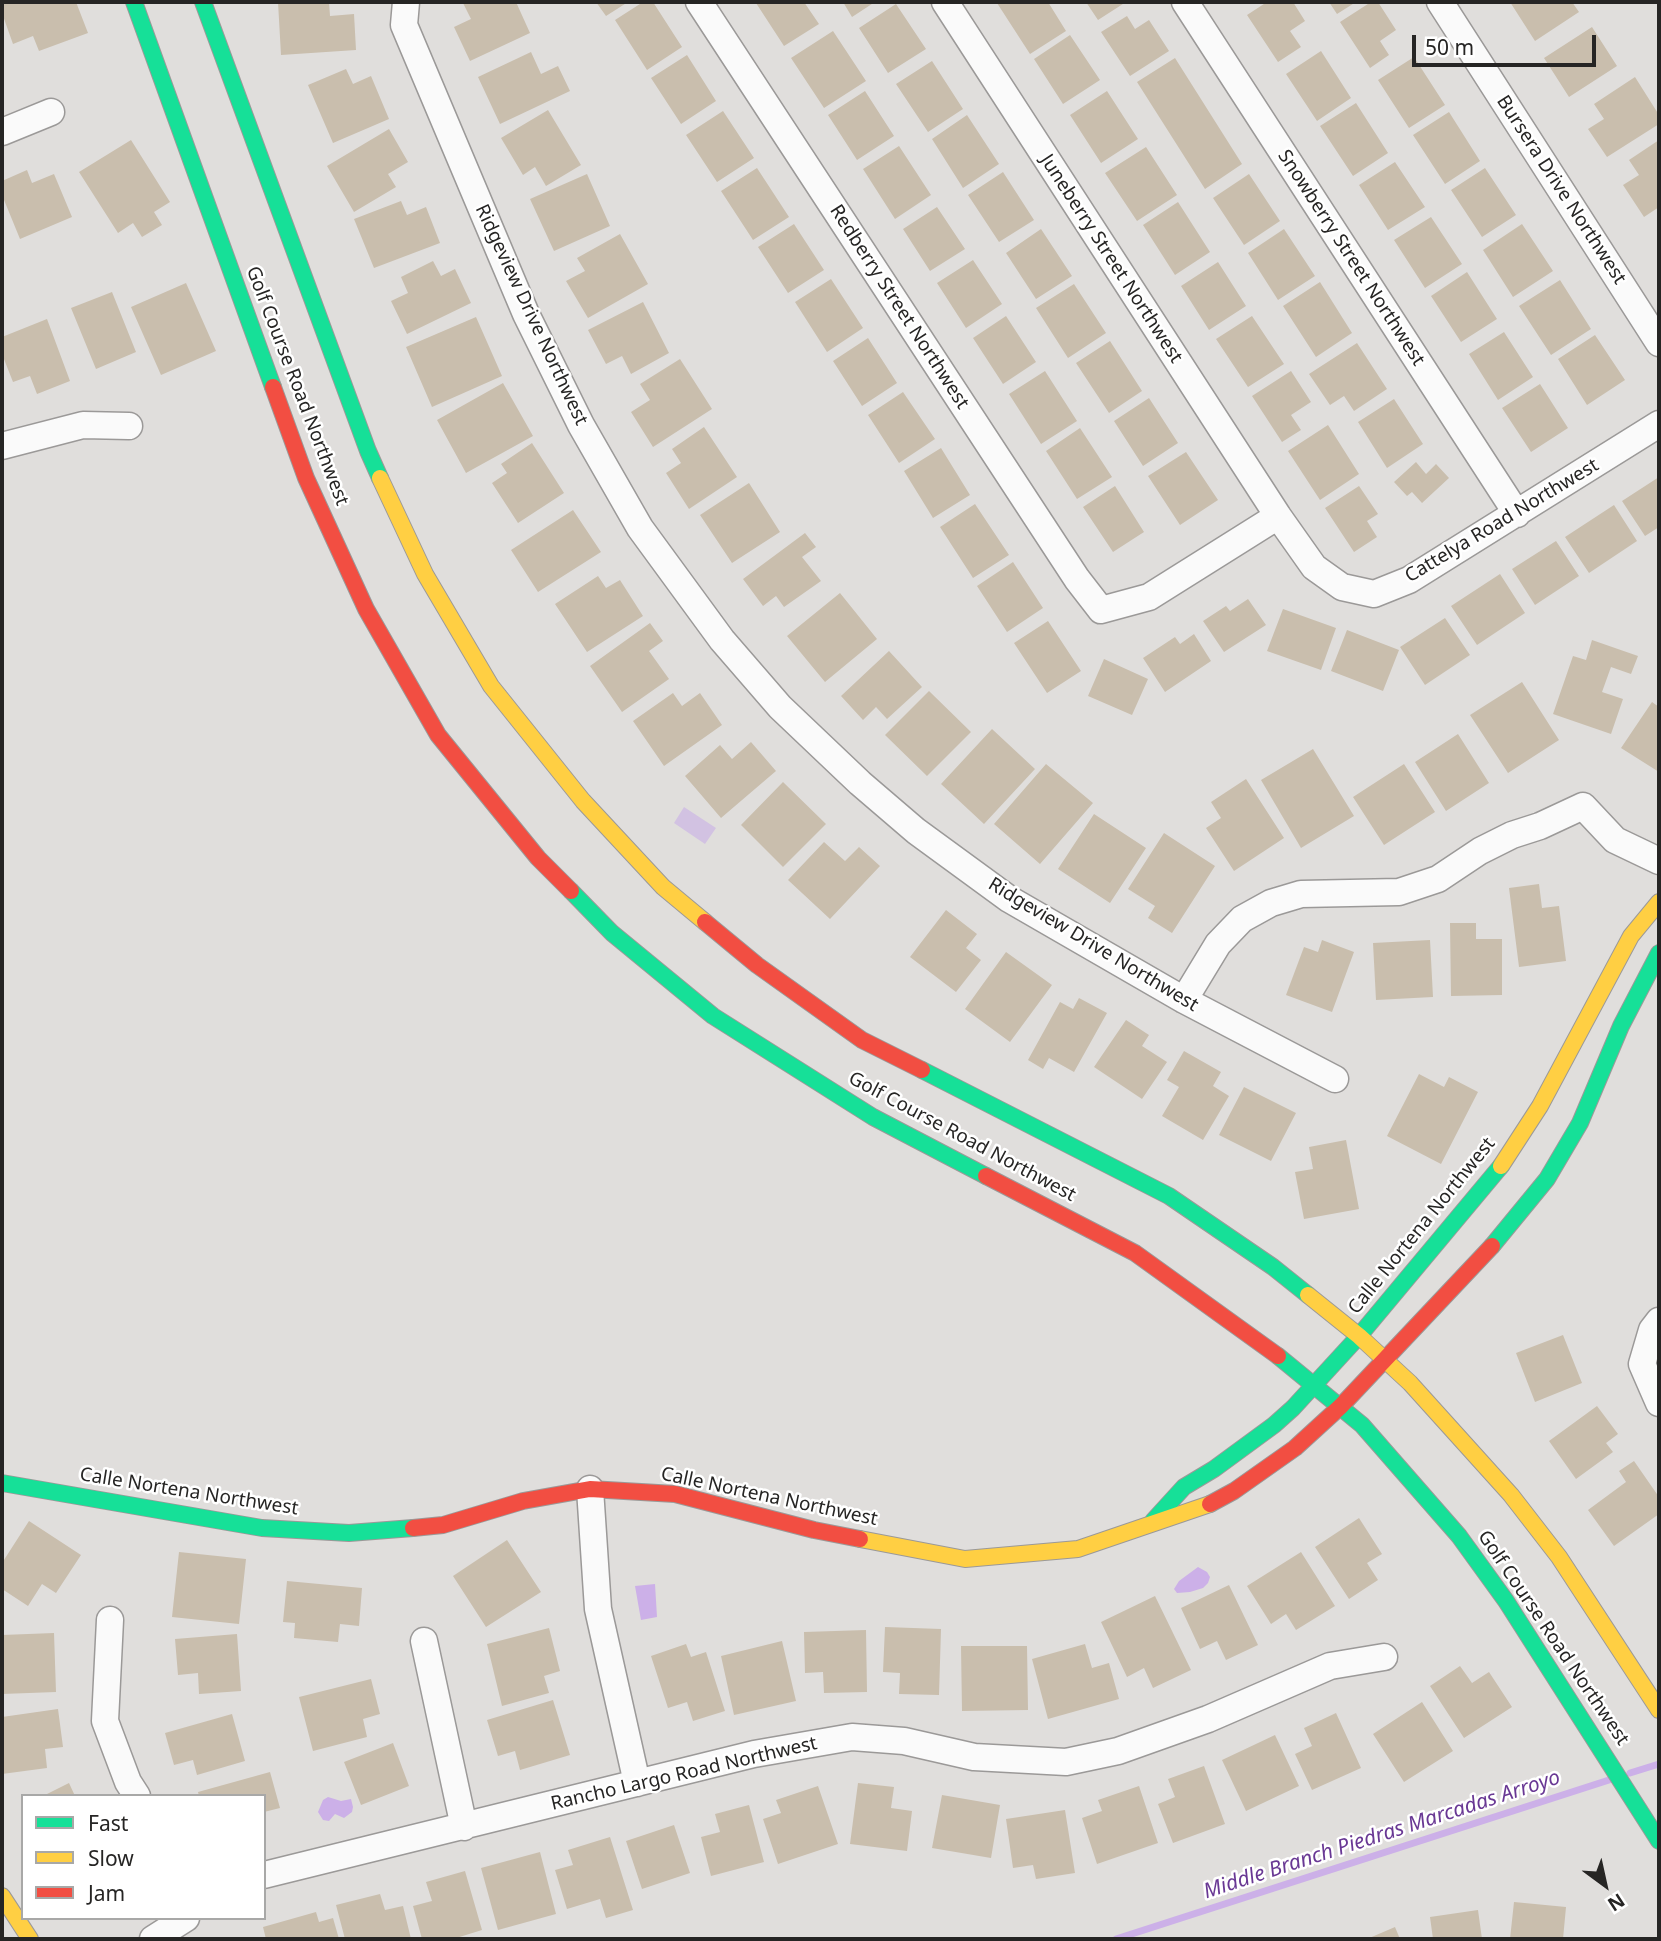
<!DOCTYPE html>
<html>
<head>
<meta charset="utf-8">
<style>
  body { margin:0 }
  #map { position:relative; width:1661px; height:1941px; overflow:hidden; background:#e0dedc; font-family:"Noto Sans",sans-serif }
  canvas { display:block }
  .frame { position:absolute; inset:0; border:4px solid #262524; pointer-events:none }
  .legend { position:absolute; left:21px; top:1794px; width:245px; height:126px; box-sizing:border-box; background:#fff; border:2px solid #a8a8a7; margin:0; padding:9px 12px; list-style:none; font-size:21px; color:#262524 }
  .legend li { display:flex; align-items:center; gap:14px; height:35px }
  .legend b { width:35px; border:2px solid #a8a8a7 }
  .north { position:absolute; left:1570px; top:1850px; width:70px; height:70px; -webkit-text-stroke:5px #fff; paint-order:stroke; rotate:147deg; font-size:19px; font-weight:700; line-height:28px; text-align:center; color:#262524 }
  .north::after { content:''; display:block; margin:auto; width:24px; height:32px; background:#262524; clip-path:polygon(50% 0,100% 100%,50% 72%,0 100%) }
  .scale { position:absolute; left:1412px; top:35px; width:184px; height:32px; box-sizing:border-box; border:4px solid #262524; border-top:0; padding-left:9px; font-size:21px; line-height:24px; white-space:nowrap; color:#262524; -webkit-text-stroke:5px #fff; paint-order:stroke }
</style>
</head>
<body>
<div id="map">
<canvas width="1661" height="1941"></canvas>
<div class="frame"></div>
<ul class="legend">
<li><b style="height:9px;background:#16e098"></b>Fast</li>
<li><b style="height:9px;background:#ffcf43"></b>Slow</li>
<li><b style="height:9px;background:#f24e42"></b>Jam</li>
</ul>
<div class="north">N</div>
<div class="scale">50 m</div>
</div>
<script>
const c = document.querySelector('canvas').getContext('2d');
c.lineJoin = 'round';
function fillPath(path, color) { c.fillStyle = color; c.fill(path, 'evenodd'); }
const poly = rows => new Path2D(rows.map(r => 'M' + r).join(''));
function trace(path, color, width, dash) { c.strokeStyle = color; c.lineWidth = width; c.lineCap = dash ? 'butt' : 'round'; c.setLineDash(dash || []); c.stroke(path); }
function label(font, color, halo, rows, align = 'center') {
  c.font = font + ' "Noto Sans",sans-serif'; c.lineWidth = 5; c.setLineDash([]); c.textBaseline = 'middle'; c.strokeStyle = halo; c.fillStyle = color; for (const [text, x, y, turn = 0] of rows) {
    c.save(); c.translate(x, y); c.rotate((+turn || 0) * Math.PI / 180); c.textAlign = isNaN(turn) ? turn : align; if (halo) c.strokeText(text, 0, 0); c.fillText(text, 0, 0); c.restore();
  }
}
const green = poly([
  [684,807,716,828,705,844,674,823]
]);
const water = poly([
  [1198,1567,1207,1572,1210,1577,1208,1583,1203,1588,1190,1592,1177,1593,1174,1589,1179,1581],
  [655,1584,657,1617,641,1620,635,1586],
  [328,1797,341,1801,351,1799,353,1807,352,1812,344,1818,335,1814,329,1821,323,1820,318,1812,323,1800]
]);
const stream = poly([
  [1630,1773,1659,1764],
  [1116,1939,1609,1780]
]);
const building = poly([
  [2,2,76,2,88,33,39,51,33,36,13,44,2,13],
  [278,2,329,2,330,16,354,14,356,50,281,55],
  [466,2,516,2,530,33,470,61,454,27,471,19,463,3],
  [596,2,628,2,606,16],
  [643,2,653,2,682,47,647,70,615,20],
  [757,2,804,2,819,24,784,46,756,3],
  [843,2,875,2,852,17],
  [1000,2,1048,2,1066,31,1030,54,997,3],
  [1086,2,1126,2,1098,20],
  [1267,2,1293,2,1305,21,1290,31,1301,47,1278,62,1247,15],
  [1329,2,1356,2,1337,14],
  [1371,2,1378,2,1396,30,1380,41,1389,55,1370,68,1340,22],
  [1510,2,1572,2,1579,12,1535,41],
  [896,4,926,49,888,73,859,28],
  [1127,16,1135,29,1149,20,1169,51,1130,76,1101,32],
  [1592,27,1617,66,1569,97,1544,58],
  [833,31,866,81,824,108,791,58],
  [1070,35,1100,80,1063,104,1034,59],
  [1321,51,1351,98,1317,121,1286,74],
  [531,52,541,74,558,66,570,91,500,124,478,77],
  [687,55,716,101,681,124,651,78],
  [1414,57,1445,105,1409,128,1378,80],
  [1175,58,1242,164,1205,189,1137,82],
  [932,61,963,109,928,132,896,84],
  [346,69,353,84,371,76,389,119,333,143,308,85],
  [1635,77,1659,115,1659,124,1607,157,1588,129,1604,119,1594,104],
  [865,91,894,136,857,160,828,115],
  [1107,91,1138,139,1101,163,1070,115],
  [1356,103,1388,153,1353,176,1320,126],
  [548,110,581,165,546,186,535,167,523,175,501,138],
  [723,111,754,158,717,182,686,135],
  [1449,112,1480,161,1445,184,1413,135],
  [967,115,999,164,963,188,932,139],
  [389,129,408,162,388,174,396,187,354,212,327,166],
  [131,140,170,202,154,212,162,225,142,237,133,223,118,233,79,172],
  [1659,140,1659,207,1644,217,1623,185,1639,175,1629,160],
  [899,146,931,195,895,219,863,169],
  [1146,147,1177,195,1137,221,1105,173],
  [1395,162,1425,207,1388,230,1359,185],
  [757,168,789,217,753,240,721,191],
  [1485,168,1516,215,1482,237,1451,190],
  [27,170,32,183,54,174,72,217,20,239,2,195,2,181],
  [1003,172,1034,220,999,242,968,195],
  [587,174,610,226,554,251,530,199],
  [1249,174,1280,221,1244,245,1213,198],
  [401,201,407,215,426,207,440,243,374,268,354,219],
  [1178,202,1210,252,1175,275,1143,225],
  [937,207,965,249,930,271,903,229],
  [1431,217,1462,264,1425,288,1394,240],
  [794,224,824,270,788,293,758,247],
  [1522,224,1553,271,1513,297,1483,250],
  [1041,229,1072,276,1036,299,1006,253],
  [1284,229,1315,276,1278,300,1248,253],
  [620,234,648,284,588,318,566,281,585,271,577,258],
  [973,260,1002,304,966,328,937,283],
  [433,261,441,276,455,269,471,303,407,334,391,301,408,293,401,277],
  [1218,262,1246,306,1209,330,1181,286],
  [1467,272,1497,319,1461,342,1431,296],
  [831,279,863,328,827,352,795,302],
  [1560,280,1591,329,1551,355,1519,306],
  [1320,282,1352,333,1316,357,1283,306],
  [186,283,216,351,161,375,131,307],
  [1074,284,1106,333,1068,358,1036,308],
  [112,292,136,352,96,369,71,308],
  [643,302,669,353,631,374,622,356,606,364,588,330],
  [1006,316,1036,362,1003,384,973,338],
  [1252,316,1284,364,1248,387,1216,339],
  [476,317,502,376,432,407,406,347],
  [47,319,70,381,37,394,30,376,13,382,2,354,2,337],
  [1504,332,1533,377,1498,400,1469,354],
  [1595,335,1625,380,1587,405,1558,359],
  [868,338,897,383,862,406,833,361],
  [1110,341,1142,391,1109,413,1076,363],
  [1357,343,1387,389,1354,411,1344,396,1330,405,1309,374],
  [680,359,712,409,653,447,631,412,650,400,640,384],
  [1045,371,1077,421,1041,444,1009,394],
  [1291,371,1311,402,1291,415,1301,430,1282,442,1252,396],
  [503,383,533,436,466,473,437,420],
  [1540,384,1568,428,1531,452,1502,408],
  [903,392,935,439,899,463,868,415],
  [1149,398,1178,443,1143,466,1114,421],
  [1394,399,1423,444,1387,468,1358,422],
  [1328,425,1359,474,1320,500,1288,451],
  [704,427,737,477,689,509,666,473,681,463,672,449],
  [1080,428,1112,477,1077,499,1046,451],
  [532,443,564,493,518,523,492,483,507,473,501,464],
  [941,448,970,495,933,518,904,471],
  [1186,452,1218,500,1180,525,1148,476],
  [1416,462,1426,474,1436,464,1449,478,1422,503,1412,492,1407,496,1394,482],
  [1659,477,1659,527,1645,536,1622,501],
  [749,483,780,532,732,563,700,515],
  [1115,486,1144,532,1113,552,1083,507],
  [1359,486,1378,514,1367,521,1377,537,1354,552,1325,508],
  [975,504,1009,555,973,578,940,527],
  [1614,505,1637,541,1589,573,1565,537],
  [573,510,601,552,538,592,511,550],
  [805,533,816,547,802,557,821,581,784,607,776,596,763,606,743,579],
  [1556,541,1579,576,1535,605,1512,569],
  [1013,562,1043,608,1007,632,977,586],
  [1500,574,1525,613,1477,645,1451,606],
  [598,576,606,588,620,580,643,616,587,652,555,604],
  [840,593,877,639,825,682,787,636],
  [1248,599,1266,625,1224,652,1203,621,1226,606,1230,611],
  [1283,609,1336,628,1321,670,1267,651],
  [1445,618,1470,655,1425,685,1400,647],
  [1048,621,1081,671,1047,693,1014,643],
  [650,623,663,641,649,651,669,679,622,712,590,666],
  [1347,630,1399,650,1383,691,1331,671],
  [1194,634,1211,661,1165,692,1143,658,1175,637,1180,644],
  [1592,640,1638,656,1631,674,1611,667,1602,692,1623,699,1611,734,1553,714,1573,656,1586,660],
  [889,651,922,687,887,719,876,707,863,720,841,696],
  [1104,659,1148,679,1132,715,1088,696],
  [1522,682,1559,740,1508,773,1470,715],
  [929,691,971,732,927,776,885,735],
  [673,693,682,706,700,693,722,725,664,766,633,721],
  [1652,702,1659,707,1659,772,1621,748],
  [992,729,1035,769,984,824,941,784],
  [1458,734,1489,783,1446,811,1415,762],
  [751,742,776,771,721,818,685,776,720,745,732,759],
  [1313,749,1354,816,1301,848,1261,780],
  [1046,764,1093,803,1040,864,994,824],
  [1404,764,1435,812,1384,845,1353,797],
  [1246,779,1284,838,1234,871,1206,828,1221,818,1211,802],
  [783,782,826,824,783,867,741,825],
  [1094,814,1146,848,1110,903,1058,869],
  [1164,833,1215,866,1172,933,1148,918,1155,906,1128,889],
  [824,842,845,861,859,847,880,866,830,919,788,880],
  [1539,884,1542,908,1559,906,1566,961,1519,967,1509,888],
  [946,910,977,934,966,948,981,960,956,992,910,957],
  [1450,923,1476,923,1476,939,1502,939,1502,995,1451,996],
  [1322,940,1354,952,1332,1012,1286,995,1304,947,1318,952],
  [1430,940,1433,997,1376,1000,1373,943],
  [1006,952,1052,985,1010,1042,965,1009],
  [1079,998,1107,1013,1074,1072,1049,1058,1043,1069,1028,1060,1060,1002,1073,1009],
  [1126,1020,1149,1035,1142,1046,1167,1062,1142,1099,1094,1067],
  [1184,1051,1221,1072,1213,1086,1229,1096,1203,1140,1162,1116,1179,1087,1167,1080],
  [1419,1074,1444,1087,1449,1077,1478,1092,1441,1164,1387,1136],
  [1244,1087,1296,1113,1271,1161,1219,1135],
  [1346,1140,1359,1209,1304,1219,1295,1172,1313,1169,1309,1147],
  [1563,1335,1582,1383,1535,1402,1516,1353],
  [1597,1406,1618,1434,1606,1443,1613,1452,1576,1479,1549,1441],
  [1634,1461,1659,1497,1659,1514,1614,1546,1588,1510,1626,1482,1619,1471],
  [1359,1518,1382,1554,1367,1563,1378,1580,1349,1599,1315,1547],
  [29,1521,81,1555,56,1593,42,1584,28,1606,2,1589,2,1563],
  [507,1540,541,1592,486,1627,453,1576],
  [179,1552,246,1559,239,1624,172,1617],
  [1301,1552,1335,1606,1296,1630,1286,1614,1271,1624,1247,1586],
  [287,1581,362,1588,359,1626,340,1624,338,1642,294,1638,295,1623,283,1622],
  [1229,1585,1258,1645,1226,1660,1217,1641,1200,1649,1181,1608],
  [1155,1596,1191,1670,1153,1688,1144,1668,1127,1677,1101,1622],
  [885,1627,941,1629,939,1695,899,1694,900,1673,883,1672],
  [549,1628,560,1671,544,1676,549,1693,502,1706,487,1644],
  [866,1630,867,1692,824,1693,823,1672,805,1673,804,1632],
  [54,1633,56,1692,2,1694,2,1635],
  [237,1634,241,1691,199,1694,198,1673,178,1675,175,1639],
  [782,1641,796,1701,734,1715,721,1656],
  [686,1644,691,1657,706,1652,725,1711,693,1721,687,1702,668,1708,651,1656],
  [1085,1644,1092,1668,1109,1663,1119,1699,1048,1719,1032,1659],
  [961,1646,1027,1646,1028,1710,962,1711],
  [1460,1666,1472,1683,1489,1672,1512,1707,1464,1738,1430,1686],
  [371,1679,380,1714,363,1719,367,1737,313,1751,299,1697],
  [553,1700,570,1755,520,1770,515,1751,498,1756,487,1720],
  [1422,1702,1453,1751,1404,1782,1373,1734],
  [58,1709,63,1747,45,1749,47,1768,2,1774,2,1717],
  [1336,1713,1361,1768,1312,1790,1295,1754,1312,1746,1304,1728],
  [232,1714,245,1761,197,1775,193,1760,174,1765,165,1733],
  [1275,1735,1299,1786,1246,1811,1222,1760],
  [393,1743,409,1786,361,1805,344,1762],
  [1204,1766,1225,1824,1173,1843,1158,1804,1175,1797,1168,1779],
  [270,1772,280,1808,264,1812,264,1796,199,1796,198,1792],
  [69,1783,75,1796,43,1796],
  [858,1783,894,1787,891,1808,912,1811,907,1851,850,1844],
  [818,1786,838,1844,778,1864,763,1819,781,1813,776,1800],
  [1139,1786,1158,1843,1097,1864,1082,1818,1102,1811,1098,1800],
  [942,1795,1000,1805,991,1858,932,1848],
  [749,1805,764,1862,711,1876,701,1837,720,1832,715,1814],
  [1065,1810,1075,1873,1036,1879,1033,1865,1013,1868,1006,1819],
  [674,1825,690,1873,642,1889,626,1841],
  [610,1837,633,1910,606,1918,600,1899,567,1909,555,1870,573,1865,568,1850],
  [540,1852,556,1914,498,1930,481,1868],
  [465,1871,482,1930,453,1939,422,1939,413,1906,432,1901,426,1882],
  [380,1894,385,1910,403,1906,411,1939,345,1939,336,1905],
  [1514,1902,1566,1907,1563,1939,1510,1939],
  [1478,1910,1482,1939,1433,1939,1430,1917],
  [316,1912,319,1922,333,1918,339,1939,266,1939,263,1927],
  [1395,1927,1400,1939,1367,1939]
]);
const street = poly([
  [406,2,404,25,526,314,581,425,640,528,722,640,780,707,860,783,916,831,1009,899,1184,1000,1335,1079],
  [699,2,1077,579,1101,610,1149,597,1278,516],
  [945,2,1278,516,1314,567,1342,587,1374,594,1409,580,1659,424],
  [1185,2,1517,514],
  [1440,2,1659,343],
  [2,132,51,112],
  [2,446,83,425,129,426],
  [1184,1000,1218,944,1242,919,1271,903,1301,894,1399,892,1438,879,1480,851,1512,835,1540,826,1583,806,1615,840,1659,861],
  [1659,1321,1652,1330,1642,1364,1659,1403],
  [590,1489,598,1609,637,1783],
  [110,1620,105,1721,128,1782,137,1796],
  [424,1641,464,1827],
  [264,1875,754,1754,852,1737,904,1741,974,1757,1066,1762,1118,1751,1208,1719,1330,1666,1384,1657],
  [153,1939,186,1918]
]);
const fast = poly([
  [134,2,273,387],
  [203,2,368,451,380,478],
  [571,891,612,933,713,1016,873,1117,986,1176],
  [922,1070,1169,1196,1273,1267,1308,1295],
  [1492,1246,1547,1179,1580,1123,1621,1026,1659,953],
  [1278,1356,1362,1425,1459,1536,1506,1601,1659,1841],
  [2,1483,262,1528,349,1533,413,1528],
  [1153,1521,1184,1487,1214,1469,1274,1425,1293,1408,1359,1336,1501,1166]
]);
const slow = poly([
  [380,478,425,574,491,686,583,801,663,887,705,922],
  [1501,1166,1540,1106,1631,936,1659,902],
  [1308,1295,1359,1336,1410,1383,1511,1495,1559,1557,1659,1710],
  [860,1539,965,1559,1078,1549,1210,1504],
  [2,1896,30,1939]
]);
const jam = poly([
  [273,387,306,478,366,609,438,735,538,858,571,891],
  [705,922,757,965,862,1040,922,1070],
  [986,1176,1135,1253,1278,1356],
  [1210,1504,1234,1491,1295,1448,1341,1406,1492,1246],
  [413,1528,443,1525,523,1501,590,1489,675,1494,814,1530,860,1539]
]);
const streetNames = [
  ["Bursera Drive Northwest",1561,190,57],
  ["Snowberry Street Northwest",1351,258,57],
  ["Juneberry Street Northwest",1111,259,57],
  ["Redberry Street Northwest",899,307,57],
  ["Ridgeview Drive Northwest",531,315,65],
  ["Golf Course Road Northwest",297,386,69],
  ["Cattelya Road Northwest",1502,521,-31],
  ["Ridgeview Drive Northwest",1093,945,31],
  ["Golf Course Road Northwest",962,1137,28],
  ["Calle Nortena Northwest",1422,1226,-51],
  ["Calle Nortena Northwest",189,1492,9],
  ["Calle Nortena Northwest",769,1497,12],
  ["Golf Course Road Northwest",1553,1638,56],
  ["Rancho Largo Road Northwest",684,1774,-13]
];
const waterNames = [
  ["Middle Branch Piedras Marcadas Arroyo",1382,1835,-18]
];
fillPath(green, '#d2c2e2');
fillPath(water, '#ccb0e8');
trace(stream, '#ccb0e8', 7);
fillPath(building, '#c9bead');
trace(street, '#9b9998', 29);
trace(fast, '#9b9998', 18);
trace(slow, '#9b9998', 18);
trace(jam, '#9b9998', 18);
trace(street, '#fafafa', 26);
trace(fast, '#16e098', 16);
trace(slow, '#ffcf43', 16);
trace(jam, '#f24e42', 16);
label('19px', '#262524', '#fff', streetNames);
label('italic 21px', '#693894', '#fff', waterNames);
</script>
</body>
</html>
